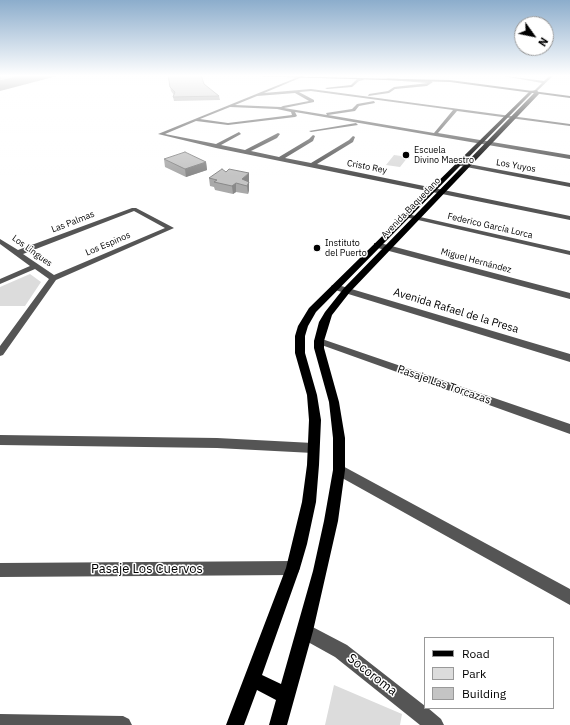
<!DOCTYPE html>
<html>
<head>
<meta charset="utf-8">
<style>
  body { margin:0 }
  #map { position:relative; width:570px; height:725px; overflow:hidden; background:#fff; font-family:"IBM Plex Sans",sans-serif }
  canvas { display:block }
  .legend { position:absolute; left:424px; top:637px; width:130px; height:72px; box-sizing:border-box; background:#fff; border:1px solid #999; margin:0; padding:5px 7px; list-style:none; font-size:12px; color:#000 }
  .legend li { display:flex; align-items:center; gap:8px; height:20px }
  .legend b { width:20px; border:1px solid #999 }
  .north { position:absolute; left:514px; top:16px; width:40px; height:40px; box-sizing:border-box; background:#fff; border:1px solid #999; border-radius:50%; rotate:123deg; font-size:11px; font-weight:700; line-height:16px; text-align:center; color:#000 }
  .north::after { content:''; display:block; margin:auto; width:14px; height:18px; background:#000; clip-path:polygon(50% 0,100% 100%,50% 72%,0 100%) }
</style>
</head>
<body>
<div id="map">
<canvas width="570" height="725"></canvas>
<ul class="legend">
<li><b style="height:5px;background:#000"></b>Road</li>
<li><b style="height:11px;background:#dcdcdc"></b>Park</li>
<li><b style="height:11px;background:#c4c4c4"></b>Building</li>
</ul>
<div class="north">N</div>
</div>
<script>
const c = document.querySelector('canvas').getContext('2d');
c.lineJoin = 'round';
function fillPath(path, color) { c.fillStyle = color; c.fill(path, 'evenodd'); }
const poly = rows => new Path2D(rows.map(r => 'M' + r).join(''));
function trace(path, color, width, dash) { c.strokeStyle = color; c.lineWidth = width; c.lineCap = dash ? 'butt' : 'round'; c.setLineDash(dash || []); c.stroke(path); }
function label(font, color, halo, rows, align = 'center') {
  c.font = font + ' "IBM Plex Sans",sans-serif'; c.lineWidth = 3; c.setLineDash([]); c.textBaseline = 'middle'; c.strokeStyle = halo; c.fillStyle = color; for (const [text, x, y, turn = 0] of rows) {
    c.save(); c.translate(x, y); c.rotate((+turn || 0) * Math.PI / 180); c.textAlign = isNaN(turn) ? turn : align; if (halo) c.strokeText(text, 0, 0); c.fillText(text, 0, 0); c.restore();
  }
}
const green = poly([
  [394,155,408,157,400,167,386,165],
  [30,274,41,282,25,306,0,306,0,287],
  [334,685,402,714,400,725,325,725]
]);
const minor = poly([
  [303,75,307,75,264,93,311,89,570,124,570,126,457,111,438,133,570,155,570,159,295,112,297,116,295,117,228,125,196,121,165,134,216,144,239,132,241,134,221,145,245,150,278,133,280,134,277,138,251,151,279,157,309,139,313,135,315,136,313,141,285,158,311,163,349,140,353,136,355,137,353,142,317,164,570,216,570,220,216,148,158,134,303,75],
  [311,91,453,110,434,133,328,115,355,111,359,106,375,103,374,101,357,104,352,109,326,113,327,115,284,108,314,102,314,100,299,92,311,91],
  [295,93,309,101,283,106,281,107,235,105,257,96,295,93],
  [230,107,277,109,291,112,292,115,228,123,200,119,230,107],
  [498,75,544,81,550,75,554,75,536,92,534,91,542,83,498,75],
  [363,78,364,80,359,81,352,87,327,89,325,88,351,85,357,79,363,78],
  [387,78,431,81,433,82,427,86,395,89,389,93,368,96,369,94,388,91,394,87,428,83,388,80,387,78],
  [356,123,358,125,311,132,309,131,356,123],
  [458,162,570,183,570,187,456,165,456,163,458,162],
  [132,208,136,208,174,228,56,280,3,355,0,356,0,346,49,279,35,269,0,284,0,279,30,266,0,244,0,239,18,250,132,208],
  [134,211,165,228,54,275,23,254,134,211],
  [407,214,570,251,570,255,405,217,405,215,407,214],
  [374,243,380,243,570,293,570,299,374,247,374,243],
  [332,285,338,285,570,354,570,362,332,289,331,287,332,285],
  [319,338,570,424,570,434,316,343,314,341,316,339,319,338],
  [0,435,217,438,313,443,317,444,319,448,317,452,313,453,217,448,0,445,0,435],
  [339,464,570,589,570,605,335,474,333,470,335,466,339,464],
  [293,561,298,563,300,568,298,573,293,575,0,577,0,563,293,561],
  [305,623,347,645,425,706,425,708,428,708,441,719,444,725,420,725,335,657,299,637,297,631,299,625,305,623],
  [0,714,123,716,129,719,132,725,0,725,0,714]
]);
const major = poly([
  [537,90,539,94,350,292,332,315,324,341,324,348,339,402,345,438,345,470,338,521,313,631,287,725,269,725,276,700,257,690,244,725,226,725,286,568,302,502,307,465,309,420,307,395,295,353,295,336,298,326,309,308,530,91,537,90],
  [535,92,344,288,325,312,319,322,314,341,314,348,329,402,333,438,333,470,324,521,313,571,281,684,262,675,300,568,307,544,316,502,319,465,321,420,317,395,305,353,305,336,308,326,316,312,532,93,535,92]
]);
const highway = poly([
  [220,75,450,80,570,96,570,98,450,82,220,75]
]);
const wall = poly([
  [168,75,204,84,219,96,220,100,174,101,173,97,174,95,171,91],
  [164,159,206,162,207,170,186,177,165,167],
  [226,172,249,182,249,190,248,194,236,192,233,194,215,190,214,187,210,186,209,178]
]);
const shadedWall = poly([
  [25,75,61,75,0,91,0,81],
  [206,162,207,170,186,177,185,169],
  [249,173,249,182,244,185,242,179],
  [249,182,249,190,248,194,247,186],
  [236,183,236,192,233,194,232,186]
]);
const building = poly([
  [0,75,25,75,0,81,0,75],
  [168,75,201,75,204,84,219,96,173,97,175,92,170,87,168,75],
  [185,152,206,162,185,169,164,159,185,152],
  [222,169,226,172,229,169,249,173,242,179,249,182,247,186,236,183,232,186,214,182,217,180,209,178,222,169]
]);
const markers = [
  [406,155,4,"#000"],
  [317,248,4,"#000"]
];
const farPoinames = [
  ["Escuela",414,150],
  ["Divino Maestro",414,160],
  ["Instituto",325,243],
  ["del Puerto",325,253]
];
const farStreetnames = [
  ["Los Yuyos",516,166,10],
  ["Cristo Rey",367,167,11],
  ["Avenida Baquedano",411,208,-46],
  ["Las Palmas",73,222,-21],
  ["Federico García Lorca",490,226,13],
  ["Los Espinos",108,244,-23],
  ["Los Lingues",32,251,36],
  ["Miguel Hernández",476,261,15]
];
const streetNames = [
  ["Avenida Rafael de la Presa",456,311,17],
  ["Pasaje Las Torcazas",444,385,19]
];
const nearStreetnames = [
  ["Pasaje Los Cuervos",147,569],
  ["Socoroma",372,675,38]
];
fillPath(green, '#dcdcdc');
fillPath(minor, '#555');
fillPath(major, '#000');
fillPath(highway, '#000');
fillPath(wall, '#a9a9a9');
fillPath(shadedWall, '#898989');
fillPath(building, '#c4c4c4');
trace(building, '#898989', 1);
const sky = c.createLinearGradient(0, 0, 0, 176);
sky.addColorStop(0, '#8cadcc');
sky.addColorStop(0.43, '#fff');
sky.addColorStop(1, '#ffffff00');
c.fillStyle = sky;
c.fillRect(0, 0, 570, 176);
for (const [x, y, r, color] of markers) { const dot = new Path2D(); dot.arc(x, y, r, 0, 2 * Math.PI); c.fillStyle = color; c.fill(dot); trace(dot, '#fff', 1.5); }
label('9px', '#000', '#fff', farPoinames, 'left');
label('9px', '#000', '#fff', farStreetnames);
label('11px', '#000', '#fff', streetNames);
label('13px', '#000', '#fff', nearStreetnames);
</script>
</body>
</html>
